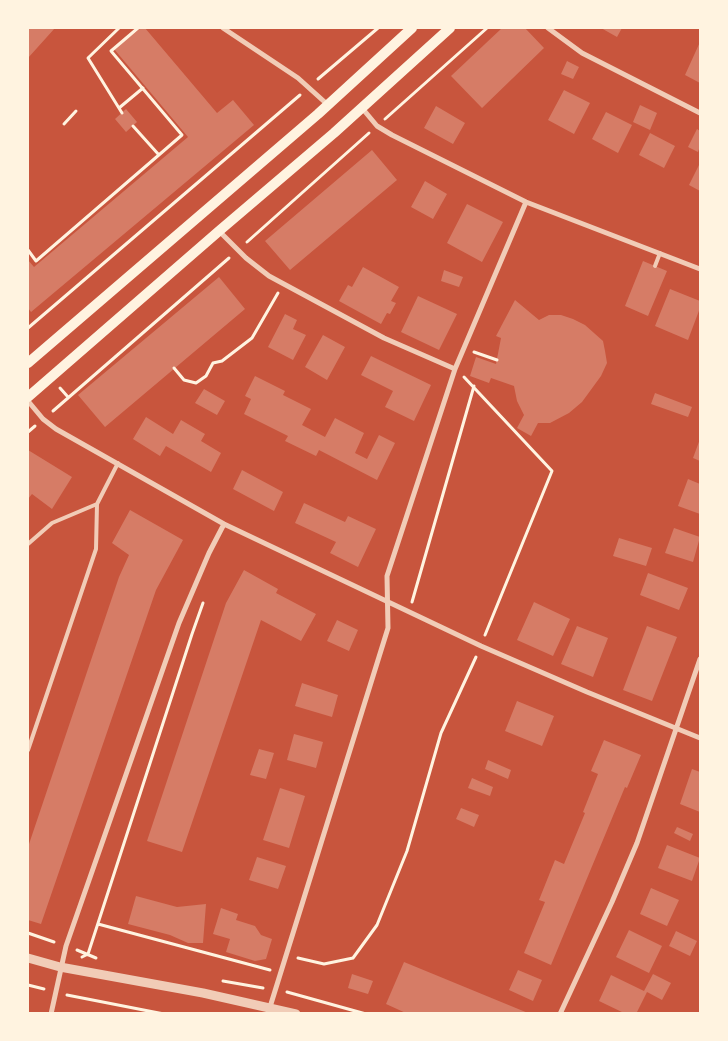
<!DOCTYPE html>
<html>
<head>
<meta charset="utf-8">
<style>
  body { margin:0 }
  #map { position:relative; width:728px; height:1041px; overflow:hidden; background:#c8553d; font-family:"Noto Sans",sans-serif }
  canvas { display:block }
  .frame { position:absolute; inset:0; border:29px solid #fff3e0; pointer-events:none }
</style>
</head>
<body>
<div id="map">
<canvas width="728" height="1041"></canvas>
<div class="frame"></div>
</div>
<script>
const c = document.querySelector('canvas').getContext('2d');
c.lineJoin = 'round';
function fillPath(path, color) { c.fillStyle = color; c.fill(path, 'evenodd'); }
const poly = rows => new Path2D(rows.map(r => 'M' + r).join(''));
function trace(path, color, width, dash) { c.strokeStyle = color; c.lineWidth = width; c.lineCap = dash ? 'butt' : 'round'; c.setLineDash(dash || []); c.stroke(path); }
const building = poly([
  [28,28,55,28,28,58],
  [141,28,145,28,217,113,233,100,254,125,31,312,28,308,28,260,34,267,188,137,114,49],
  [502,28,525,28,544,48,482,108,451,76],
  [601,28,622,28,617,37],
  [700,42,700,83,685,75],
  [567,61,579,67,573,79,561,74],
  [564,90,590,103,574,134,548,120],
  [640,105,657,113,650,130,633,122],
  [436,106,465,123,453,144,424,128],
  [126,109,137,122,126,132,115,119],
  [606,112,632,125,618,153,592,139],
  [697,129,700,131,700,146,698,152,688,147],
  [650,133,675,146,664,168,639,155],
  [372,150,397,180,290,270,265,241],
  [700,163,700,191,689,185],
  [425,181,447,194,433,219,411,207],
  [467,204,503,222,482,262,447,243],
  [643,261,667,271,648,316,625,306],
  [363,267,399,287,391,301,396,303,390,314,387,313,381,324,339,301,348,285,352,287],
  [444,270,463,277,459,287,441,281],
  [219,277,245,309,105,427,78,395],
  [670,289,700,301,700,308,688,340,655,326],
  [418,296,457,314,439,350,401,332],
  [515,300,539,320,549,315,561,315,573,319,585,325,603,341,605,351,607,363,601,376,582,402,569,413,550,423,538,423,531,436,517,428,524,415,517,401,514,386,491,378,489,383,470,376,476,357,496,364,501,338,496,336],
  [285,314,297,320,293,329,306,335,293,360,268,347],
  [323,335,345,347,327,380,305,367],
  [371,356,431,385,414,421,385,407,393,391,361,375],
  [255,376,285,391,283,395,311,409,302,425,325,437,335,418,364,433,355,453,367,459,379,435,395,443,377,480,319,450,316,456,285,441,288,436,244,414,251,399,245,396],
  [204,389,225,401,217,415,195,403],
  [655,393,692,407,688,417,651,404],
  [146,417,173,434,181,420,205,434,201,441,221,453,211,472,166,446,160,456,133,439],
  [700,439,700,461,693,458],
  [28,450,72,477,52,509,32,494,28,499],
  [242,470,283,492,274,511,233,489],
  [688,479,700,484,700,514,678,506],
  [304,503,345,522,348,516,376,529,358,567,330,553,336,542,295,523],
  [130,510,183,540,156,590,41,924,28,920,28,847,119,577,129,555,112,543],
  [674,528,700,537,693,562,665,553],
  [619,538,652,548,646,566,613,556],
  [244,570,278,589,276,593,316,614,301,641,261,620,182,852,147,841,226,603],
  [648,573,688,588,679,610,640,595],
  [534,602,570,619,553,656,517,640],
  [337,620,358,630,349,651,327,641],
  [577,626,608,638,593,677,561,664],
  [647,626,677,637,652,701,623,690],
  [302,683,338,695,332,717,295,706],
  [517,701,554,716,542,746,505,731],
  [294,734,323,742,316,768,287,760],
  [604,740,641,755,627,788,625,787,551,965,524,953,545,902,539,900,555,860,564,864,585,813,583,812,598,774,591,771],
  [259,749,274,753,266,779,250,775],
  [488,760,511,770,508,779,485,769],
  [692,769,700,772,700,812,680,804],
  [472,778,493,787,490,796,468,788],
  [280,788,305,796,289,848,263,840],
  [461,808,479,815,474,827,456,819],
  [677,827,693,834,690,841,674,833],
  [667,845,700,858,692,881,658,868],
  [257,857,286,866,278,889,249,880],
  [651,888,679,900,667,926,640,914],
  [136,896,177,907,206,904,203,943,188,943,170,935,128,924],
  [221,908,238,914,236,920,255,926,261,935,272,939,266,959,255,961,226,952,230,939,213,934],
  [629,930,662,946,649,973,616,957],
  [676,931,697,941,690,956,669,946],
  [404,962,528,1013,528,1014,408,1014,386,1004],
  [518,970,542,980,533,1001,509,990],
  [352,974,373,981,368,994,348,988],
  [653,974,671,983,662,1000,647,992,636,1014,626,1014,599,1001,611,975,644,991]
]);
const path = poly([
  [119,28,88,58,122,113],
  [318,79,378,28],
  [119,108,143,88],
  [385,119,487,28],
  [64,124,76,111],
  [133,126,159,155],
  [247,242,369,133],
  [28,250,36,261,182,135,111,51,138,28],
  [28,328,300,95],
  [474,352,497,360],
  [174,368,184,380,196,383,206,376,213,363,222,361,252,338,278,293],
  [464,377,552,471,485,635],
  [60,388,68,397],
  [53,411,229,258],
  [28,432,35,426],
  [412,602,474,386],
  [98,924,270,970],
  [28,933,54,942],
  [77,950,96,958],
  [82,957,88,954,192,634,203,603],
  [298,958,324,964,353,958,377,925,407,851,441,733,476,657],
  [223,981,263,988],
  [28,985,44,989],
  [287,992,366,1014],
  [67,995,164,1014]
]);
const service = poly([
  [655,266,660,253],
  [28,544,52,523,97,504],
  [28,750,96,549,97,504,118,463]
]);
const minor = poly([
  [223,28,298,78,328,105],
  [548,28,582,53,700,113],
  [362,108,377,126,392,135,526,202,700,269],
  [219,231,246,258,269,276,384,338,455,369],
  [28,401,43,419,56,429,224,524,481,646,587,692,700,738],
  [270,1007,388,628,387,576,455,369,526,202],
  [51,1014,66,946,179,623,209,553,224,524],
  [560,1014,612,902,637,843,700,659]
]);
const tertiary = poly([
  [28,958,60,967,203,993,296,1014]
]);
const secondary = poly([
  [28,363,318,114,412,28],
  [28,397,219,231,334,133,450,28]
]);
fillPath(building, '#d67c66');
trace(path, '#fff3e0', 3);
trace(service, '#f1ccb7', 4);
trace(minor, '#f1ccb7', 5);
trace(tertiary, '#f1ccb7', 9);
trace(secondary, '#fff3e0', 10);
</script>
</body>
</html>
